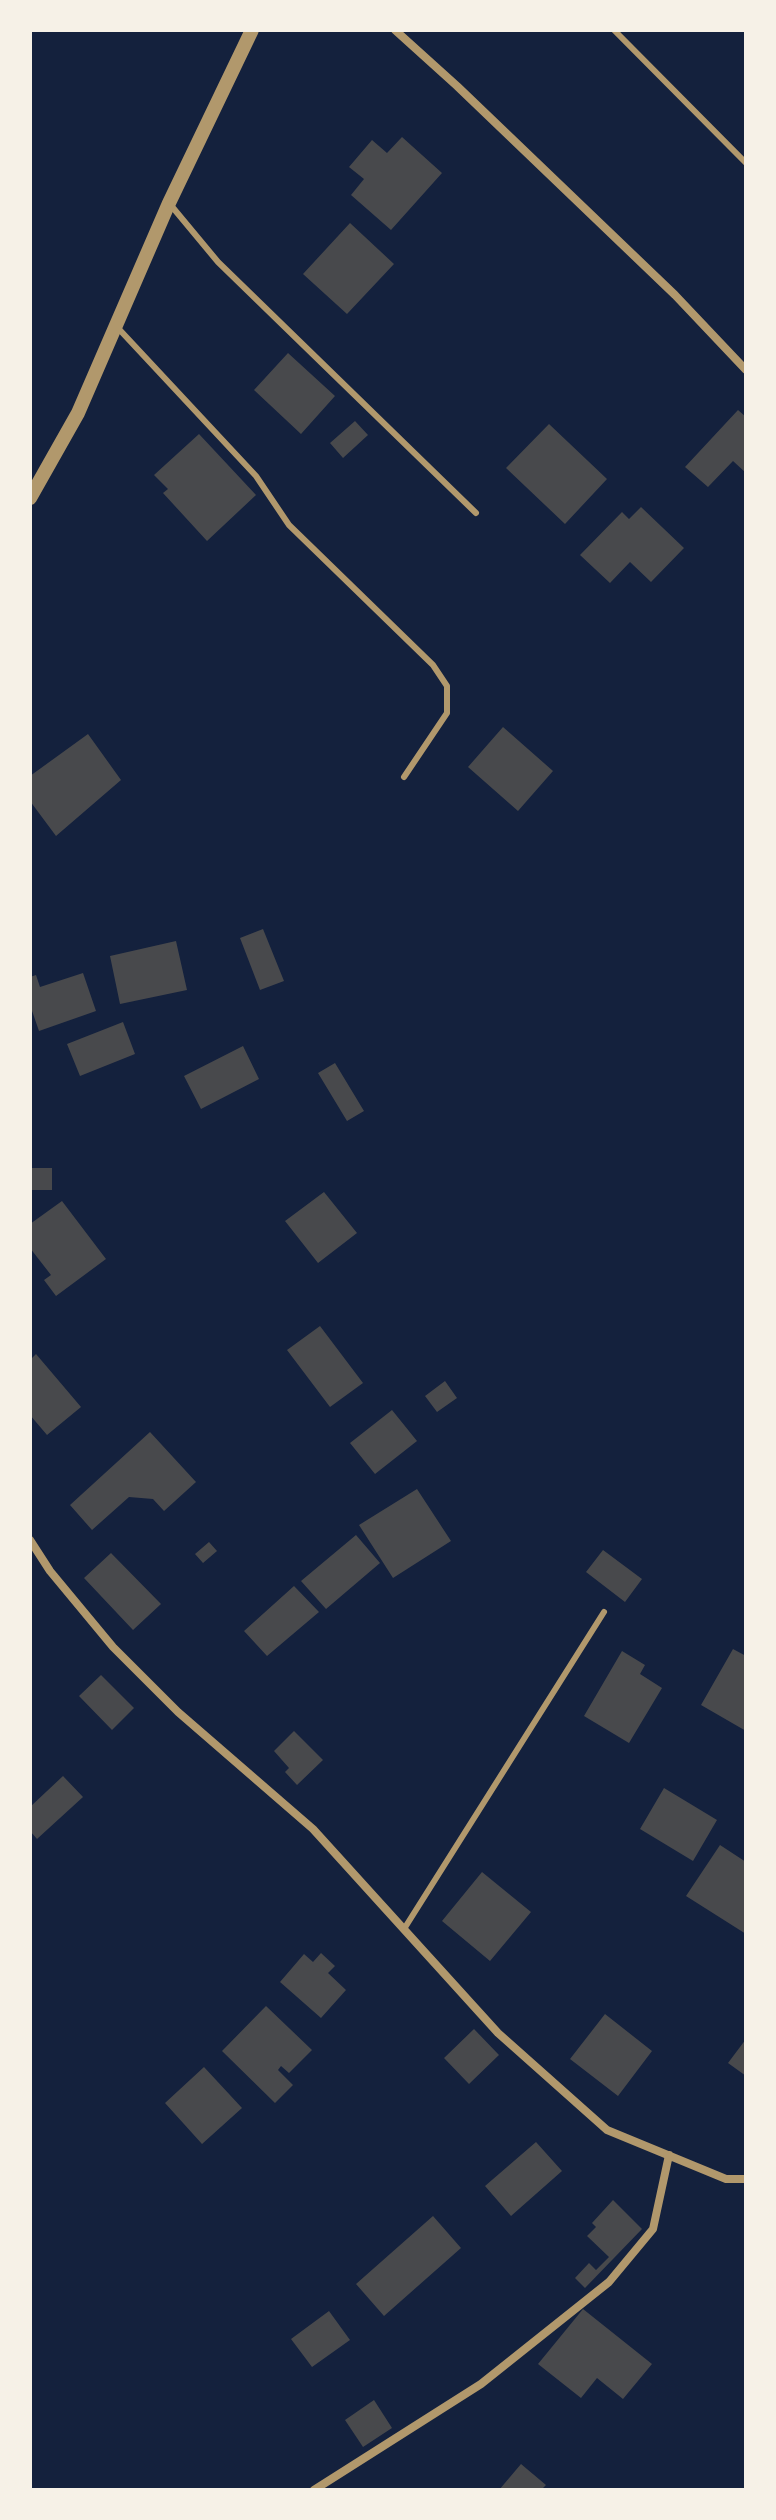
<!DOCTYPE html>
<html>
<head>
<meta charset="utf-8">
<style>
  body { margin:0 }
  #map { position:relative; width:776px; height:2520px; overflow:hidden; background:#14213d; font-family:"Alegreya Sans",sans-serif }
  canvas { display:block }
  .frame { position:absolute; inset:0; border:32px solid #f6f1e7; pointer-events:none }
</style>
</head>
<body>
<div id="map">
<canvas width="776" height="2520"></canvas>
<div class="frame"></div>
</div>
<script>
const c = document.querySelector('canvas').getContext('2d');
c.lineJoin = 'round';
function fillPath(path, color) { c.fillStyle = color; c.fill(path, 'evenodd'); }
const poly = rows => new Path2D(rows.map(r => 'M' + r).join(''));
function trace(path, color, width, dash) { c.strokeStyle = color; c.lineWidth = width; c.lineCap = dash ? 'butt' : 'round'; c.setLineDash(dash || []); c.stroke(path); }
const building = poly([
  [402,137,442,173,391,230,351,195,364,179,349,167,372,140,387,153],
  [350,223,394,264,347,314,303,274],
  [288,353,335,396,301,434,254,390],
  [738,410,746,417,746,473,733,461,708,487,685,467],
  [355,421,368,435,343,458,330,443],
  [549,424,607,479,565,524,506,468],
  [199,434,256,495,207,541,163,493,168,489,154,475],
  [641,507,684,548,651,582,630,562,610,583,580,555,622,512,629,519],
  [503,727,553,771,518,811,468,767],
  [88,734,121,780,56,836,30,801,30,776],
  [263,929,284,981,260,990,240,938],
  [176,941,187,990,120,1004,110,956],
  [83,973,96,1011,39,1031,30,1005,30,977,36,975,40,987],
  [123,1022,135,1054,80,1076,67,1044],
  [243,1046,259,1079,201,1109,184,1076],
  [335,1063,364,1111,347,1121,318,1073],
  [30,1168,52,1168,52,1190,30,1190],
  [324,1192,357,1233,318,1263,285,1221],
  [62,1201,106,1259,56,1296,44,1280,51,1275,30,1248,30,1224],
  [320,1326,363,1383,330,1407,287,1350],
  [36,1354,81,1407,47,1435,30,1415,30,1360],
  [445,1381,457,1398,437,1412,425,1396],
  [392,1410,417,1441,375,1474,350,1443],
  [150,1432,196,1482,164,1511,153,1499,129,1497,92,1530,70,1505],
  [417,1489,451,1541,393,1578,359,1525],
  [356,1535,380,1563,326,1609,301,1581],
  [209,1542,217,1551,203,1563,195,1554],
  [603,1550,642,1579,625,1602,586,1572],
  [111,1553,161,1604,133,1630,84,1578],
  [294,1586,319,1612,267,1656,244,1631],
  [733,1649,746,1656,746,1731,701,1705],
  [622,1651,645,1665,640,1674,662,1688,629,1743,584,1716],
  [101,1675,134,1708,112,1730,79,1696],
  [294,1731,323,1760,297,1785,285,1772,289,1768,274,1751],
  [63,1776,83,1797,37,1839,30,1831,30,1807],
  [664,1788,717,1820,693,1861,640,1829],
  [720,1845,746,1862,746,1934,686,1896],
  [482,1872,531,1912,490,1961,442,1921],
  [321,1953,335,1966,328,1973,346,1990,321,2018,280,1982,304,1954,313,1962],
  [266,2006,312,2050,289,2073,281,2066,278,2070,293,2085,275,2103,222,2051],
  [605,2014,652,2051,618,2096,570,2059],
  [474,2029,499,2055,469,2084,444,2058],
  [746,2039,746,2076,728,2063],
  [204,2067,242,2108,202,2144,165,2103],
  [536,2142,562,2171,511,2216,485,2186],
  [613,2200,642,2229,585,2288,575,2278,589,2263,596,2270,609,2257,587,2236,596,2227,592,2223],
  [433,2216,461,2248,384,2316,356,2284],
  [583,2309,652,2364,623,2399,597,2378,581,2398,538,2364],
  [329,2311,350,2340,312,2367,291,2339],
  [374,2400,392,2428,363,2447,345,2420],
  [521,2464,546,2485,541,2490,499,2490]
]);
const service = poly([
  [614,30,746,163],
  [169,203,218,262,476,513],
  [117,327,256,476,289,525,433,665,447,686,447,713,404,777],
  [404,1929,604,1612]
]);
const minor = poly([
  [395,30,457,86,675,295,746,370],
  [30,1540,50,1571,113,1647,178,1712,313,1829,498,2033,607,2130,726,2179,746,2179],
  [314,2490,481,2384,609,2282,653,2229,669,2155]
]);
const tertiary = poly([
  [30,498,78,413,169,203,252,30]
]);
fillPath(building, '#48494c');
trace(service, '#b1986c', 6);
trace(minor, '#b1986c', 8);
trace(tertiary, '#b1986c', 14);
</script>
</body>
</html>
